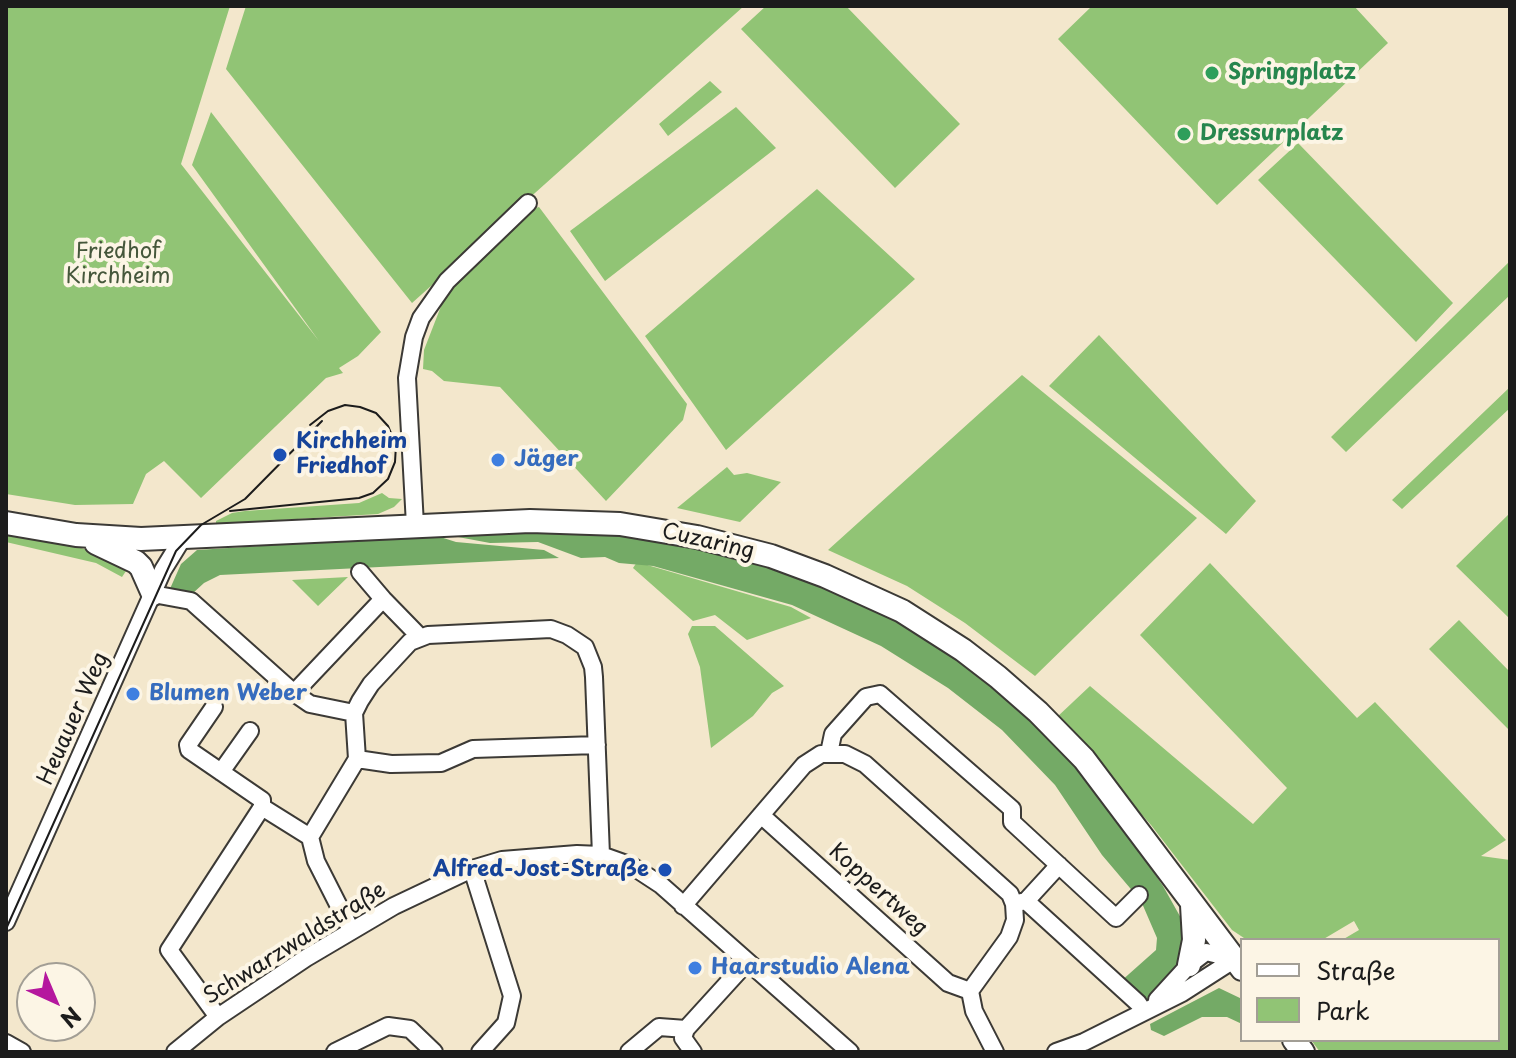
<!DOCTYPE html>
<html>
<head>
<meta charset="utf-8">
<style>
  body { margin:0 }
  #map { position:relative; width:1516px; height:1058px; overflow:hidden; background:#f3e7cc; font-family:"Playpen Sans",sans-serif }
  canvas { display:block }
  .frame { position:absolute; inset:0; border:8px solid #1c1c1c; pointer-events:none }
  .legend { position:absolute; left:1240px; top:938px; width:260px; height:104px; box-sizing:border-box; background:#fcf5e5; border:2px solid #a29e95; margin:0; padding:10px 14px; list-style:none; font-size:24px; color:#1c1c1c }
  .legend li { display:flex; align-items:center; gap:16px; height:40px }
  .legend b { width:40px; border:2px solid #a29e95 }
  .north { position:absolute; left:16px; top:962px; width:80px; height:80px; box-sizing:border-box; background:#fcf5e5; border:2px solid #a29e95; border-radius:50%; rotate:136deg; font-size:22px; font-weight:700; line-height:32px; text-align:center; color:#1c1c1c }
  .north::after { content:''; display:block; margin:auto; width:28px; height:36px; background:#b5179e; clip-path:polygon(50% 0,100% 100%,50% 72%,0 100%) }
</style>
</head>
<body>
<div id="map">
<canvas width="1516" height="1058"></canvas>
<div class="frame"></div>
<ul class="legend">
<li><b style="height:10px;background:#fff"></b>Straße</li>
<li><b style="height:22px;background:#91c475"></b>Park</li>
</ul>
<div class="north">N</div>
</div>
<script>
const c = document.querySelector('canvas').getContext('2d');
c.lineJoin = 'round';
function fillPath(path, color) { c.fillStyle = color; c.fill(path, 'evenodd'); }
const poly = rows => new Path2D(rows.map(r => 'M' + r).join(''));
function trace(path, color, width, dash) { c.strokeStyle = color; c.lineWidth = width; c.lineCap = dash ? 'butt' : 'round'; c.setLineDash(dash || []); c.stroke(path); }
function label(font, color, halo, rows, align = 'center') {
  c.font = font + ' "Playpen Sans",sans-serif'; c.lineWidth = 8; c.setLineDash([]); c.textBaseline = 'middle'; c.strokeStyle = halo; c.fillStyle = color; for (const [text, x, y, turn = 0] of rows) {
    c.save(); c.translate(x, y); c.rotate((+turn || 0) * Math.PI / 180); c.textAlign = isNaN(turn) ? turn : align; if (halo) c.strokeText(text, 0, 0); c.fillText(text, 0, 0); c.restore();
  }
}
const green = poly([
  [6,6,230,6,181,164,319,341,192,165,211,112,381,332,358,356,339,368,343,373,326,378,201,498,164,461,146,474,133,504,75,505,6,494],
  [246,6,744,6,412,303,226,69],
  [766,6,846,6,960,124,895,188,741,29],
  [1092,6,1354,6,1388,43,1217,205,1058,39],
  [710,81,722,92,668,136,659,124],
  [736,107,776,148,605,281,570,231],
  [1298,143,1453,303,1416,342,1258,180],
  [817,189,915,279,726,450,645,336],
  [539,207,687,404,683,420,606,501,500,387,444,381,432,371,423,369,424,350,445,296,455,281,532,209],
  [1510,261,1510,295,1346,452,1331,437],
  [1099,335,1256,501,1226,534,1049,386],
  [1022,375,1197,518,1035,676,965,623,907,586,828,550],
  [1510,387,1510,408,1402,509,1392,500],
  [727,467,734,475,747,473,781,482,740,522,677,508],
  [382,493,389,498,402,499,394,507,378,514,216,524,216,521,232,513,245,511,359,503],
  [1510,513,1510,619,1456,566],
  [6,532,64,542,130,565,122,577,96,563,6,542],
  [637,562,791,607,811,618,747,640,715,615,693,621,633,568],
  [1210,563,1357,718,1375,702,1506,840,1481,856,1510,860,1510,1052,1320,1052,1311,1040,1498,1040,1498,940,1342,940,1359,930,1354,921,1322,940,1247,940,1232,930,1151,825,1056,718,1090,686,1253,824,1287,788,1140,635],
  [348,577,318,606,292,580],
  [1459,620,1510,672,1510,731,1429,649],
  [692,626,715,626,784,686,772,693,753,716,711,748,700,667,688,634]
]);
const forest = poly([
  [585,530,754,556,914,627,1013,701,1096,787,1163,886,1186,927,1179,969,1145,1008,1120,982,1156,950,1157,938,1141,901,1102,855,1055,785,1002,730,948,688,881,646,792,605,653,566,619,563,605,557,581,558,538,542,490,543,458,537,455,534],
  [434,535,456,542,544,550,559,558,220,575,204,583,192,594,169,591,181,564,197,550],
  [1219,988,1242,999,1242,1024,1227,1017,1202,1017,1164,1036,1151,1030,1150,1024]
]);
const minor = poly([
  [415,525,407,378,414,337,421,318,447,281,528,203],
  [360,572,383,599],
  [153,594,191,601,294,693,310,704,354,713],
  [294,693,383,599,420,637],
  [214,707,188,745,189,750,262,800,262,807,310,837],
  [829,753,833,734,866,697,880,694,1012,809,1012,822,1116,918,1139,895],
  [357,759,391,764,441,763,473,749,597,745],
  [221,772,250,731],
  [761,815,948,983,970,991],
  [472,869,512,996,506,1023,480,1052],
  [1026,901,1138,1003,1144,1012],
  [1017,903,1026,901,1059,865],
  [683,906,804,765,821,754,845,754,865,764,1010,894,1014,904,1015,920,1009,937,970,991,974,1011,995,1052],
  [6,922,163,570,184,536],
  [351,930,316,861,310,837,357,759,354,713,360,701,371,684,410,642,428,635,551,629,567,635,585,647,593,667,594,677,601,855],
  [1157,1000,1189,965,1206,952,1235,959],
  [218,1017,169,950,262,807],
  [686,1029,683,1038,693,1052],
  [6,1043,22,1052],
  [175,1052,218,1017,306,958,394,906,472,869,502,860,577,854,601,855,632,866,661,885,850,1052],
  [335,1052,388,1026,410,1029,434,1052],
  [629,1052,659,1027,686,1029,747,962],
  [1056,1052,1084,1042,1182,993,1235,959]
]);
const major = poly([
  [6,523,76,535,141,539,530,521,620,524,697,537,771,556,825,576,902,611,963,650,998,677,1038,712,1084,759,1242,969],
  [96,543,136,562,141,567,153,594],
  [1189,965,1194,940,1192,905],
  [1294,1040,1303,1052]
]);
const tram = poly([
  [230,511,359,498,373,493,388,479,395,462,396,445,388,426,376,413,360,407,345,405,328,411,310,425],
  [6,929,176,551,201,525,245,499,322,421]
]);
const markers = [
  [1212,73,8,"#2e9e5b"],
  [1184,134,8,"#2e9e5b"],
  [280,455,8,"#1a4fb4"],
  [498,460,8,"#3f7fe0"],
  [133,694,8,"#3f7fe0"],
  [665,870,8,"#1a4fb4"],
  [695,968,8,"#3f7fe0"]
];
const leisureNames = [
  ["Springplatz",1228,73],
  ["Dressurplatz",1200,134]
];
const parkNames = [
  ["Friedhof",118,252],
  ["Kirchheim",118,277]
];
const transitNames = [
  ["Kirchheim",296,442],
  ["Friedhof",296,467],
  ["Alfred-Jost-Straße",649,870,"right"]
];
const shopNames = [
  ["Jäger",514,460],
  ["Blumen Weber",149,694],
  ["Haarstudio Alena",711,968]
];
const streetNames = [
  ["Cuzaring",708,542,13],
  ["Heuauer Weg",74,719,-66],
  ["Koppertweg",878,890,42],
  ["Schwarzwaldstraße",295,944,-32]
];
fillPath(green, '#91c475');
fillPath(forest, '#74aa66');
trace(minor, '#3c3a36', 20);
trace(major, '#3c3a36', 26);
trace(minor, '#fff', 16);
trace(major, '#fff', 22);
trace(tram, '#1c1c1c', 2);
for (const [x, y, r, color] of markers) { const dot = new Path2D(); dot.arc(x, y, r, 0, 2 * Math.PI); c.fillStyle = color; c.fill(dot); trace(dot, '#fcf5e5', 3); }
label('bold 22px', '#27864d', '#fcf5e5', leisureNames, 'left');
label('22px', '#45573b', '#fcf5e5', parkNames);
label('bold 22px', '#164399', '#fcf5e5', transitNames, 'left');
label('bold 22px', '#366cbe', '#fcf5e5', shopNames, 'left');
label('22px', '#1c1c1c', '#fcf5e5', streetNames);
</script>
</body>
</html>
